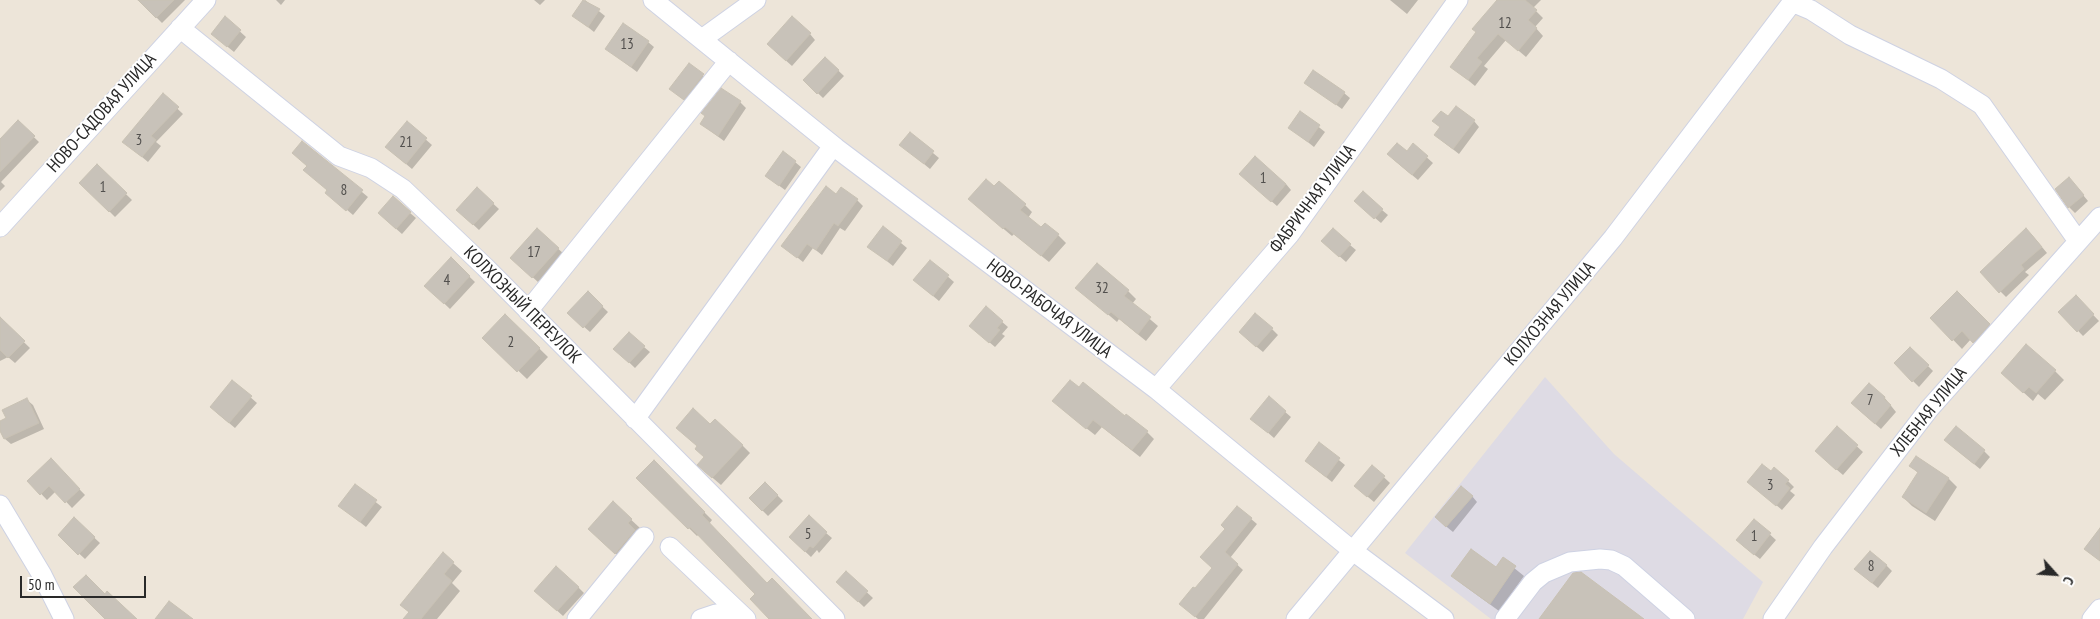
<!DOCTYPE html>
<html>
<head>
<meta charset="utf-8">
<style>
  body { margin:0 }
  #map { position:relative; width:2100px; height:619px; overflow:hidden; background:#ede5d9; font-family:"PT Sans Narrow",sans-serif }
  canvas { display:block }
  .north { position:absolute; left:2030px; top:549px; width:50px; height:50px; -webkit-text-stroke:4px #fff; paint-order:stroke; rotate:116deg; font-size:14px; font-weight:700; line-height:20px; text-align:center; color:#292929 }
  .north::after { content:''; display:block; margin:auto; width:18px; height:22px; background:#292929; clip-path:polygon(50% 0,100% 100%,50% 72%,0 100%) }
  .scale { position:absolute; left:20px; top:576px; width:126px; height:22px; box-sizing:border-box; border:2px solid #292929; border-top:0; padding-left:6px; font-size:15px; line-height:18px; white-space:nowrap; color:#292929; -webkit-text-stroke:4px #fff; paint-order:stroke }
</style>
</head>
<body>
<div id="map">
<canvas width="2100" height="619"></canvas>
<div class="north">С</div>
<div class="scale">50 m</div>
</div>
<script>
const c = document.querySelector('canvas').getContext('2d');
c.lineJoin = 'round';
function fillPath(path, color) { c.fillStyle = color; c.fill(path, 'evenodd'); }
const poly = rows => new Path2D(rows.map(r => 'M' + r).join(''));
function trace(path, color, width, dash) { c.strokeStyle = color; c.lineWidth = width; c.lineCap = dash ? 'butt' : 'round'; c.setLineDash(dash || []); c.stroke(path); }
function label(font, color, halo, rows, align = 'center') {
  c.font = font + ' "PT Sans Narrow",sans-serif'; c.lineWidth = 4; c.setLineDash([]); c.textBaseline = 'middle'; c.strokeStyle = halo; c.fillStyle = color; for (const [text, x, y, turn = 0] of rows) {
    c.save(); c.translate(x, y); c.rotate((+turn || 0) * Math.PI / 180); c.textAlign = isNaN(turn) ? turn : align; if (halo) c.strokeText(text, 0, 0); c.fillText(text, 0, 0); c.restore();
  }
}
const industrial = poly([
  [1545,377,1614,454,1763,582,1743,619,1491,619,1405,553]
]);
const shadow = poly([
  [143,0,185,0,162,23,141,2],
  [276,0,285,0,281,5],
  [534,0,545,0,540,5],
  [585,0,605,16,594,32,574,16],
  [1390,0,1418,0,1407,14],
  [1499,0,1541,0,1533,8,1543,18,1535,27,1543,36,1526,57,1506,40,1484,66,1488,69,1475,86,1452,67],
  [225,18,246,37,234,52,218,39],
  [810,34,815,40,792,66,774,50],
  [648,42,654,47,637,72,607,49],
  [825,58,844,76,823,98,804,80],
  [689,64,709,81,690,104,676,94],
  [1306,83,1344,93,1350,98,1342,109],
  [163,95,183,114,156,142,161,146,148,162,124,142],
  [740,102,746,108,724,141,701,124],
  [1300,112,1325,132,1314,147,1290,128],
  [1448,118,1474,121,1479,127,1459,154,1441,140],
  [18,122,39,142,1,182,5,186,0,191,0,141],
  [407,123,432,145,412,169,393,153],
  [910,134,939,158,930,169,901,145],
  [303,143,368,197,353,215,333,198,308,166],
  [1413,145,1433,163,1418,180,1394,160,1407,153],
  [783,152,801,167,785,190,766,176],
  [97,166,132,200,115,217,81,183],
  [1247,180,1286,184,1291,190,1277,206],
  [2074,184,2088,201,2075,213,2069,207],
  [994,188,1025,205,1032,212,1028,218,1041,229,1058,235,1066,243,1049,262,1014,234,1012,236,978,207],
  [477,189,499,209,479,230,464,216],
  [836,195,857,200,863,206,845,231,840,228,822,255,813,248,803,262,783,246],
  [1362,207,1382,210,1388,215,1381,223],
  [410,213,416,218,402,234,385,219],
  [883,228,907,248,893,266,869,247],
  [537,230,564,254,538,282,517,263],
  [2032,235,2047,253,2025,272,2029,275,2006,297,1981,272],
  [1350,245,1356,250,1346,262,1328,246],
  [451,259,475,282,450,309,426,286],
  [930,261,954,282,939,301,921,286],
  [1097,265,1128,291,1136,299,1132,304,1158,326,1146,341,1119,319,1117,322,1077,288],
  [588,293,608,312,590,332,575,319],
  [1957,293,1998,333,1983,350,1971,339,1962,349,1932,318],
  [2076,297,2099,321,2083,336,2060,312],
  [986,308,1008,327,1002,334,1005,336,995,347,976,331],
  [505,315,548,357,527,379,484,338],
  [3,322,30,348,15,363,8,357,0,361,0,326],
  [1272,329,1278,335,1263,352,1246,338],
  [644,347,650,352,635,368,615,349],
  [1910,348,1933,371,1919,387,1895,363],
  [2055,371,2064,380,2045,400,2038,394,2033,401,2011,381],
  [233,382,257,403,235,428,217,413],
  [1884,397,1896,412,1881,429,1858,409],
  [1269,398,1291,417,1274,438,1258,424],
  [27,400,33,405,44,429,11,444,5,439,0,428,0,423,8,419],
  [1062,409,1125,418,1147,432,1154,439,1140,457,1102,427,1095,435],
  [710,425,742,445,750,453,721,485,707,473],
  [1837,428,1863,452,1843,475,1822,457],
  [1319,444,1345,465,1332,482,1312,466],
  [1952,446,1984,451,1990,457,1980,469],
  [1917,457,1949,479,1957,487,1935,521,1912,506,1903,497,1919,474,1911,466],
  [51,460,85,495,72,508,56,491,47,500,29,481],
  [654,462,712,520,709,524,767,584,810,619,770,619,757,594,699,534,697,536,638,478],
  [1373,467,1390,483,1374,502,1362,492],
  [1771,473,1788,481,1794,487,1790,491,1795,495,1782,510,1755,487],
  [765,483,783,501,768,516,750,498],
  [355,486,382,507,366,527,346,511],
  [1472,496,1477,502,1453,532,1442,523],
  [613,503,640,528,636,533,625,562,598,538],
  [1237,507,1257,524,1230,558,1243,570,1204,619,1198,619,1186,609,1195,590,1214,568,1227,529],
  [74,519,100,543,85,559,59,535],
  [1754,520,1776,540,1760,559,1743,546],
  [826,533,832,538,819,553,817,550,811,557,796,543],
  [1503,559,1524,576,1499,611,1462,584,1453,576,1496,569],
  [453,563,462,571,452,583,460,591,437,619,405,619,410,613,401,605],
  [1886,565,1892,571,1878,588,1862,575],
  [846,573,873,598,864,607,844,588],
  [578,587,584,593,563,616,541,596]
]);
const building = poly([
  [138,0,174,0,156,18,138,0],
  [583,0,600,9,588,27,572,16,583,0],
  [1497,0,1525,0,1537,10,1528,20,1537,28,1518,51,1498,34,1477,58,1482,62,1468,80,1450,67,1476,32,1472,29,1497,0],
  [225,16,241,30,227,47,211,34,225,16],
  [792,16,811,33,786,61,767,44,792,16],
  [623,23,649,41,631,67,605,49,623,23],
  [825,57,839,70,817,94,803,80,825,57],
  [689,63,704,74,684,100,669,89,689,63],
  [1313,70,1345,92,1336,105,1304,83,1313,70],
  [721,88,741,101,718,136,700,124,705,116,701,113,721,88],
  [163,93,179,107,151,136,156,140,142,157,122,142,163,93],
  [1456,106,1475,120,1453,149,1434,135,1440,127,1432,121,1441,111,1448,116,1456,106],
  [1300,111,1320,125,1308,142,1288,128,1300,111],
  [18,120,35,136,0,172,0,139,18,120],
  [407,121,427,138,406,164,385,147,407,121],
  [910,132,934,151,924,164,899,145,910,132],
  [302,141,363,190,346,211,325,193,327,190,303,170,307,166,292,153,302,141],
  [1397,143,1407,151,1413,143,1428,156,1412,175,1387,154,1397,143],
  [783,151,796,161,779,186,765,176,783,151],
  [1255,156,1286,184,1271,202,1239,174,1255,156],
  [97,164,127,193,109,212,79,183,97,164],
  [2069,177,2084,195,2068,208,2055,189,2069,177],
  [986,179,994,186,999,181,1026,204,1020,210,1041,227,1045,223,1059,234,1041,256,1005,227,1003,229,968,199,986,179],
  [826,186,836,194,841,187,858,199,838,226,834,223,816,250,807,244,797,258,781,246,826,186],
  [477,187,494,203,473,225,456,210,477,187],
  [1363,191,1383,209,1374,219,1354,201,1363,191],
  [393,196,411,212,396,229,378,213,393,196],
  [883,226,902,241,887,261,867,247,883,226],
  [537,228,559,248,532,278,510,258,537,228],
  [1333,228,1351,244,1339,257,1321,241,1333,228],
  [2026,228,2042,247,2021,265,2024,269,1999,293,1980,272,2026,228],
  [451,257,470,276,444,304,424,286,451,257],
  [930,260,949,275,933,296,913,280,930,260],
  [1097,263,1129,290,1124,296,1151,317,1138,334,1111,312,1108,315,1075,288,1097,263],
  [588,291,603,306,583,328,567,313,588,291],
  [1957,291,1990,324,1973,343,1962,331,1952,341,1930,318,1957,291],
  [2076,295,2094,314,2077,332,2058,312,2076,295],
  [986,306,1003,321,997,328,1000,330,989,343,969,326,986,306],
  [1255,313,1273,328,1256,347,1239,332,1255,313],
  [505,314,540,348,517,372,482,338,505,314],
  [0,317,25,341,8,358,0,350,0,317],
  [629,332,645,346,629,363,613,349,629,332],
  [2026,344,2056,370,2036,393,2029,387,2023,393,2001,373,2026,344],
  [1910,347,1929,365,1912,382,1894,363,1910,347],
  [232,380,252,396,229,423,210,407,232,380],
  [1070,380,1079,387,1083,382,1125,416,1126,414,1148,431,1132,450,1093,420,1086,429,1052,401,1070,380],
  [1869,383,1885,397,1884,399,1891,405,1875,424,1851,403,1869,383],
  [1269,396,1286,411,1268,433,1250,419,1269,396],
  [27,398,39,423,4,439,0,431,0,421,6,418,2,410,27,398],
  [693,408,710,424,715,419,743,445,712,478,697,465,704,457,695,449,697,446,676,428,693,408],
  [1837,426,1858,445,1836,470,1815,451,1837,426],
  [1956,426,1985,450,1974,464,1944,440,1956,426],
  [1319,442,1340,458,1326,477,1305,461,1319,442],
  [1916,456,1949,478,1926,513,1902,497,1918,472,1909,466,1916,456],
  [51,458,80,489,65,503,49,486,40,495,27,481,51,458],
  [654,460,705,512,702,515,767,583,772,578,812,619,769,619,750,599,755,594,690,527,688,529,636,478,654,460],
  [1762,464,1771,471,1774,467,1789,480,1785,484,1790,488,1776,506,1747,482,1762,464],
  [1372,465,1385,476,1367,497,1354,486,1372,465],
  [765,482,778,495,762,511,749,498,765,482],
  [355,484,377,500,360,522,338,506,355,484],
  [1461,486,1473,496,1446,527,1435,517,1461,486],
  [613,501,632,519,628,523,635,530,615,554,588,529,613,501],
  [1237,506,1252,518,1225,552,1238,564,1195,617,1179,604,1193,587,1195,588,1212,568,1200,557,1225,529,1221,525,1237,506],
  [809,515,827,532,813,548,810,546,805,552,789,537,809,515],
  [74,517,95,537,78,555,58,535,74,517],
  [1754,519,1771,533,1754,555,1736,540,1754,519],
  [2100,528,2100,561,2084,549,2100,528],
  [1471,549,1496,567,1503,557,1516,566,1490,604,1451,576,1471,549],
  [1870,551,1887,565,1872,583,1854,569,1870,551],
  [443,552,454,562,444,574,452,581,421,619,403,619,409,612,400,605,443,552],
  [556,566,579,587,557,611,534,591,556,566],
  [846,571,868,591,858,602,836,582,846,571],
  [1581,572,1644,619,1539,619,1573,573,1581,572],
  [86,575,105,594,107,591,137,619,105,619,73,587,86,575],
  [169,601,193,619,155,619,169,601]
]);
const minor = poly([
  [653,0,836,148,1156,389,1353,551,1444,619],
  [1792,2,1811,10,1850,35,1941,79,1982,105,2078,241],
  [180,28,339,156,371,168,403,189,485,267,835,619],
  [702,39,756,0],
  [0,227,206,0],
  [528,311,729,61],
  [1156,389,1290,234,1458,0],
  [635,419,833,146],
  [0,505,42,575,64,619],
  [670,547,746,619],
  [577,619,644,537],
  [701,619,716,614,735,616,740,619],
  [1296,619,1613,238,1794,0],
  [1505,619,1533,582,1544,573,1570,562,1600,559,1611,560,1624,566,1685,619],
  [1773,619,1823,547,1929,409,2100,217],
  [2092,619,2100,609]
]);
const numberNames = [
  ["12",1505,24],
  ["13",627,45],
  ["3",139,141],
  ["21",406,143],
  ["1",1263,179],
  ["1",103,188],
  ["8",344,191],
  ["17",534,253],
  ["4",447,281],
  ["32",1102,289],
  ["2",511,343],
  ["7",1870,401],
  ["3",1770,486],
  ["5",808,535],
  ["1",1754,537],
  ["8",1871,567]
];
const streetNames = [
  ["НОВО-САДОВАЯ УЛИЦА",102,113,-48],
  ["ФАБРИЧНАЯ УЛИЦА",1313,199,-53],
  ["КОЛХОЗНЫЙ ПЕРЕУЛОК",522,305,45],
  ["НОВО-РАБОЧАЯ УЛИЦА",1049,309,37],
  ["КОЛХОЗНАЯ УЛИЦА",1550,314,-50],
  ["ХЛЕБНАЯ УЛИЦА",1929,412,-51]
];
fillPath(industrial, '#dedbe4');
fillPath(shadow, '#0003');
fillPath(building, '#c8c2b9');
trace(building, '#c8c1b3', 1);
trace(minor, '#ced2e3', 21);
trace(minor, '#fff', 19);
label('15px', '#514f4d', null, numberNames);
label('18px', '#292929', '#fff', streetNames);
</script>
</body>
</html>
